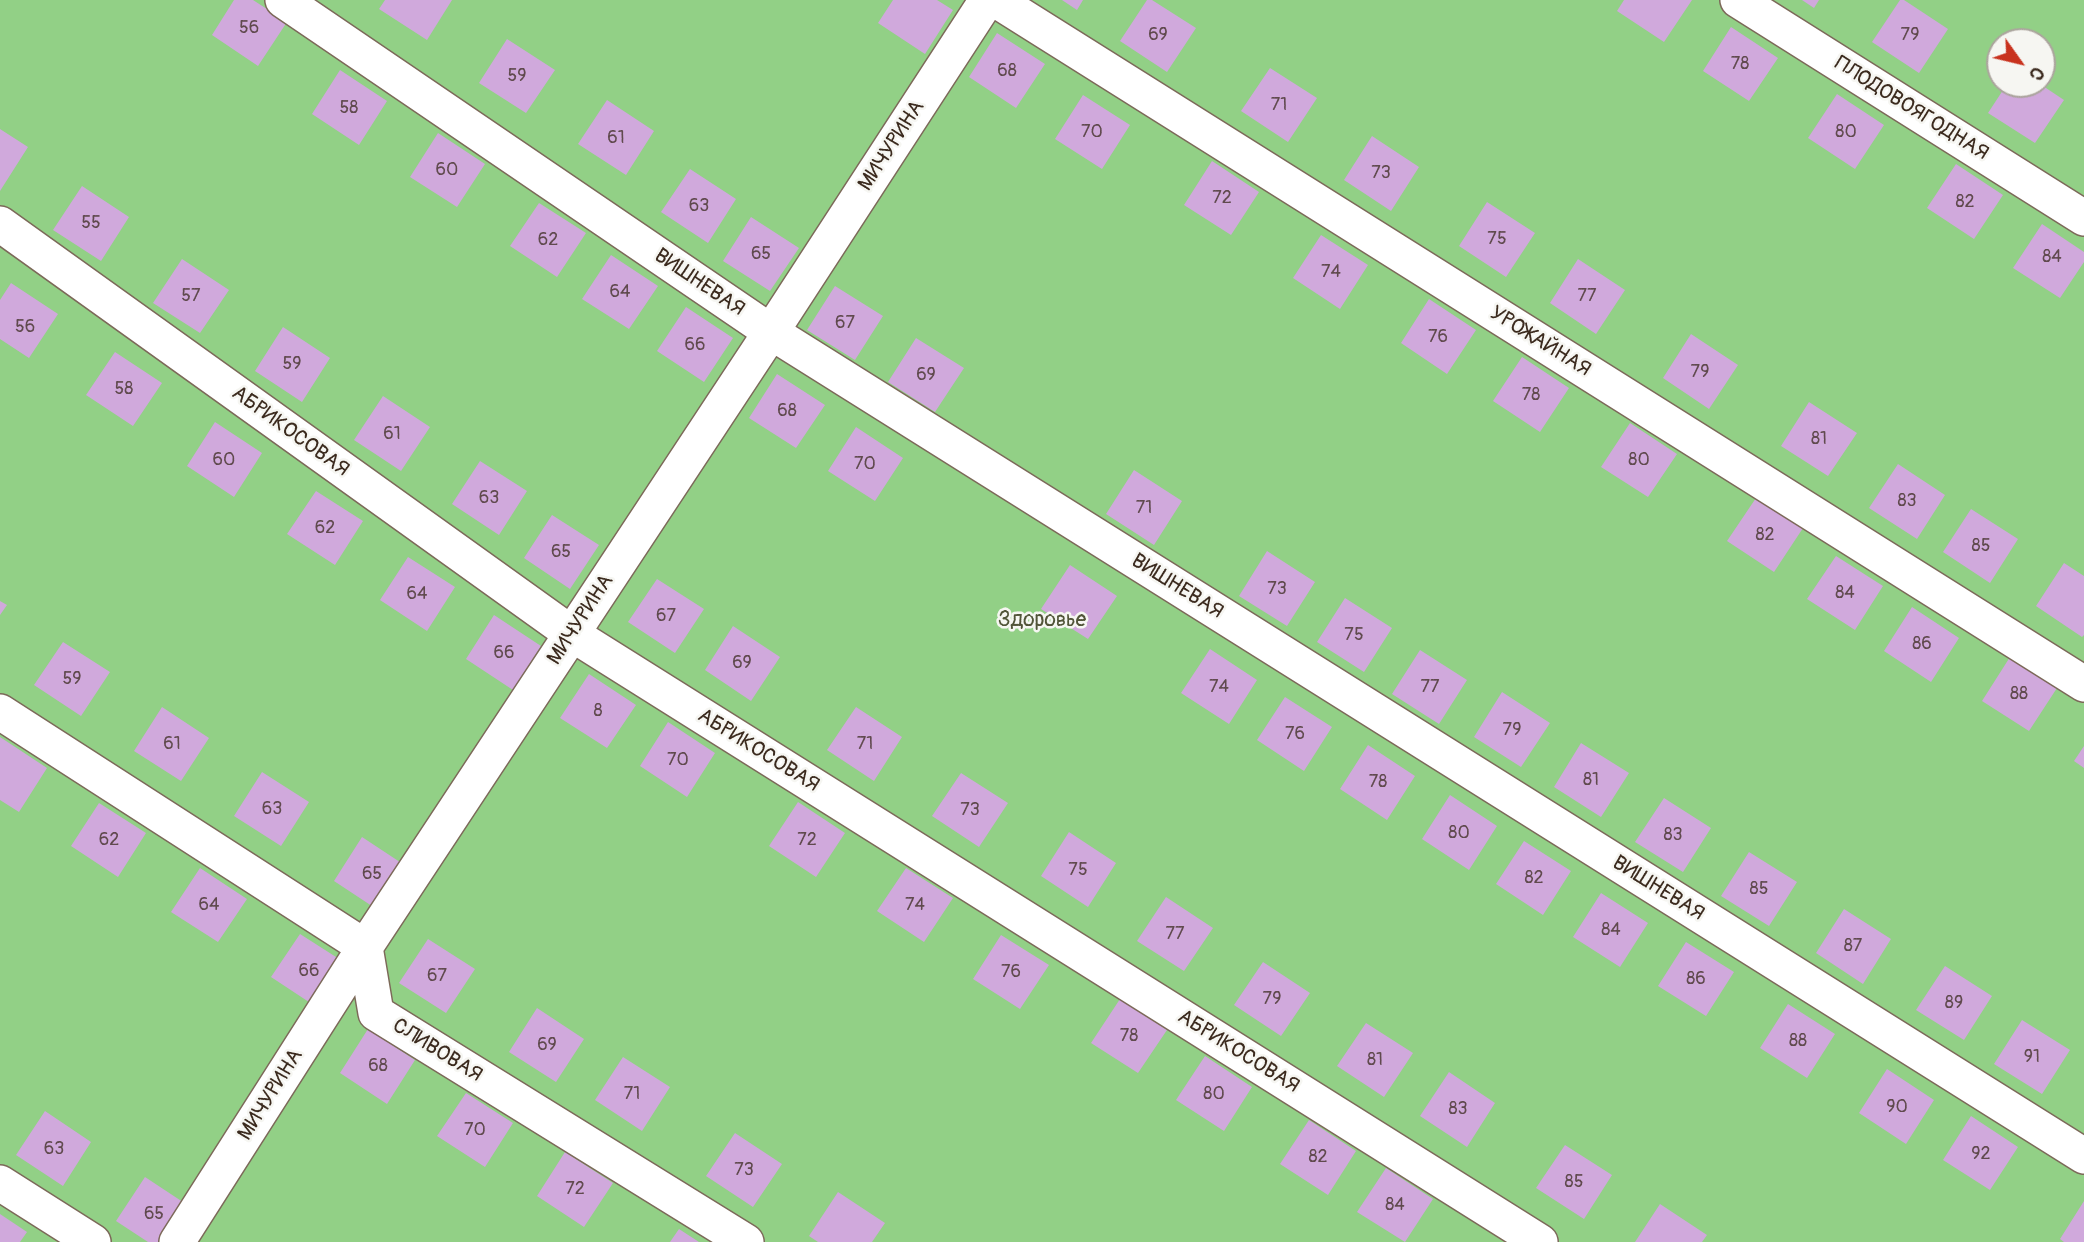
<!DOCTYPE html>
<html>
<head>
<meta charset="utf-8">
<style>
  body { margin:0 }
  #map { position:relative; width:2084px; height:1242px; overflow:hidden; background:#f4dfc6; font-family:Pangolin,sans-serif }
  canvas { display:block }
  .north { position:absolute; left:1986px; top:28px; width:70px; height:70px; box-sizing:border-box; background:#f6f6f2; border:2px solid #aba49d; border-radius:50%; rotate:124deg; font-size:19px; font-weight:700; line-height:28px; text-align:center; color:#3b2a1e }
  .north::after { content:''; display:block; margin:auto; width:24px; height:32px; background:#c8321e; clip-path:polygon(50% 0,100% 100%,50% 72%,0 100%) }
</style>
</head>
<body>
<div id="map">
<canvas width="2084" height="1242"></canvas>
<div class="north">С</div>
</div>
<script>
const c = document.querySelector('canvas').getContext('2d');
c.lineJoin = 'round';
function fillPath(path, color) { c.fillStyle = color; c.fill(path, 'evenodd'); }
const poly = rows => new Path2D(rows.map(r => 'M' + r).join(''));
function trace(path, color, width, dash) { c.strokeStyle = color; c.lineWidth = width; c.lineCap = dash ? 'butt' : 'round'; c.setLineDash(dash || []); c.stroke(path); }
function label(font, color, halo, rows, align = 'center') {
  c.font = font + ' Pangolin,sans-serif'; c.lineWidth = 5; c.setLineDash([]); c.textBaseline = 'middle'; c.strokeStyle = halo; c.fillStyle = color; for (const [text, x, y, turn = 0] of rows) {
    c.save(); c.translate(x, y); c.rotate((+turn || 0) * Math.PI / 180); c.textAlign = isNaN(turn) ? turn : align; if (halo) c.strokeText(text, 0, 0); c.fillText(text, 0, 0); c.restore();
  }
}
const green = poly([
  [0,0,2084,0,2084,1242,0,1242],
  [2000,42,2042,42,2042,84,2000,84]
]);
const building = poly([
  [234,0,253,0,287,22,258,66,212,35],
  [385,0,452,0,427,40,379,9],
  [893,0,937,0,953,10,925,54,878,23],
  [1062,0,1083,0,1077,10],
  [1147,0,1152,0,1196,28,1167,72,1120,41],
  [1624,0,1692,0,1664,42,1617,11],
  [1802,0,1819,0,1814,8],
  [1900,0,1904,0,1948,29,1919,73,1872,42],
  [1731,27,1778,58,1749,101,1703,71],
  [997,33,1045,64,1016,108,969,77],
  [507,39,555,70,526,113,479,83],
  [1270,68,1317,98,1288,142,1241,111],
  [340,70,387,101,359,145,312,114],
  [2007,84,2040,84,2064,100,2035,143,1988,113],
  [1837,94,1884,125,1855,169,1808,138],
  [1083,95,1130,125,1102,169,1055,139],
  [607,100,654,131,626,175,578,144],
  [0,129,28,147,0,191],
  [438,133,485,164,457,207,410,177],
  [1372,136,1419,167,1391,211,1344,180],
  [1212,161,1259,192,1231,235,1184,205],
  [1956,164,2003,195,1974,239,1927,208],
  [690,169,736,199,708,243,661,212],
  [82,186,129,217,101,261,53,230],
  [1487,202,1535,233,1506,277,1459,246],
  [539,203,586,233,557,277,510,246],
  [751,217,799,248,770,291,723,261],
  [2042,224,2084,252,2084,262,2060,298,2013,268],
  [1321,235,1368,265,1340,309,1293,278],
  [611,255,658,286,629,329,582,299],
  [182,259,229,290,200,333,153,303],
  [1578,259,1625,290,1596,334,1550,303],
  [11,283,58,314,29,358,0,339,0,300],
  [835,286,883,316,855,360,807,330],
  [1429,299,1476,330,1447,374,1401,343],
  [686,307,733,338,704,382,657,351],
  [283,327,330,358,302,402,255,371],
  [1691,334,1738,365,1709,409,1663,378],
  [916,338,964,368,935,412,888,382],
  [115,352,162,383,133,426,86,395],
  [1522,357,1569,388,1540,432,1493,401],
  [777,374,825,405,796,448,749,418],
  [383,396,430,427,401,471,354,440],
  [1809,402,1857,433,1828,476,1781,446],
  [215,422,262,453,234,497,187,466],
  [1630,423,1677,454,1648,497,1601,467],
  [856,427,903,458,875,501,828,471],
  [480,461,527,491,499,535,452,504],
  [1898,464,1945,495,1917,539,1869,508],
  [1134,470,1182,501,1154,545,1106,514],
  [316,491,363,521,335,565,287,534],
  [1756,498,1803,528,1774,572,1727,541],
  [1971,509,2018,539,1990,583,1943,552],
  [552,515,599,545,570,589,524,558],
  [1267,551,1315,582,1287,626,1239,596],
  [1836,556,1883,586,1855,630,1807,599],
  [408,557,455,587,427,631,380,600],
  [2064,563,2084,576,2084,635,2082,637,2036,606],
  [1070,565,1117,596,1088,639,1041,609],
  [657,579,704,609,675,653,628,622],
  [1345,598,1392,628,1364,672,1317,642],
  [0,601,7,605,0,615],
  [1912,607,1959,638,1931,682,1884,651],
  [494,615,541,646,513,690,466,659],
  [733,626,780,657,751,701,705,670],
  [63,642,110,672,81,716,34,685],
  [1210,649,1257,680,1229,724,1181,693],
  [1420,650,1467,680,1439,724,1392,694],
  [2010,657,2057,688,2029,731,1982,701],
  [589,674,636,705,607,748,560,718],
  [1502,692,1550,723,1521,767,1474,737],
  [1285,697,1332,727,1304,771,1257,740],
  [162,707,209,738,181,781,134,751],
  [856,707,902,737,874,781,827,750],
  [668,722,715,753,687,797,640,766],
  [0,737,47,768,19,812,0,800],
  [1581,743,1629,773,1601,817,1554,787],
  [1368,745,1415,776,1387,820,1340,789],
  [2084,746,2084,768,2074,761],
  [262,772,309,802,281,846,234,816],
  [961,773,1008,803,979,847,932,816],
  [1450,795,1497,826,1469,870,1422,839],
  [1664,798,1711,828,1683,872,1635,842],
  [798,802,845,833,816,877,769,846],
  [99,803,146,833,118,877,71,846],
  [1069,832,1116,863,1088,907,1041,876],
  [362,837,409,868,381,912,334,881],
  [1524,841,1571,871,1543,915,1496,884],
  [1749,852,1797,882,1769,926,1721,896],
  [200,868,247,899,218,942,171,912],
  [906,868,953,898,924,942,877,911],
  [1601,893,1648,923,1620,967,1573,937],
  [1166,897,1213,928,1184,971,1137,941],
  [1844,909,1891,939,1863,984,1816,953],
  [300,934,347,964,318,1008,271,977],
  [1001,935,1049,965,1020,1009,973,979],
  [428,939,475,969,446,1013,399,983],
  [1686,942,1734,972,1706,1016,1658,986],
  [1263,962,1310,993,1281,1036,1234,1005],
  [1945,966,1992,996,1964,1040,1916,1010],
  [1120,999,1167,1030,1138,1073,1091,1043],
  [1788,1004,1835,1034,1807,1078,1760,1048],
  [537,1008,584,1039,556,1082,509,1052],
  [2022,1020,2070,1050,2042,1094,1994,1064],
  [1366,1023,1413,1053,1384,1097,1337,1066],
  [368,1029,415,1060,387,1104,340,1073],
  [1205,1056,1252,1087,1224,1131,1176,1100],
  [623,1057,670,1087,642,1131,595,1100],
  [1887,1069,1934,1100,1906,1144,1859,1113],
  [1449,1072,1495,1103,1467,1147,1420,1116],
  [466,1093,513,1123,485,1167,437,1136],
  [45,1111,91,1142,63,1186,16,1155],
  [1971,1116,2018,1147,1990,1190,1943,1160],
  [1309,1120,1356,1151,1328,1195,1280,1164],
  [735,1133,782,1164,753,1207,706,1176],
  [1565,1145,1612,1175,1584,1219,1536,1188],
  [565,1152,613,1183,584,1227,537,1196],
  [1386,1168,1433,1199,1405,1242,1357,1212],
  [145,1177,192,1208,169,1242,148,1242,116,1221],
  [838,1192,885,1223,872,1242,818,1242,809,1236],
  [2084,1201,2084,1242,2064,1242,2060,1239],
  [1660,1204,1707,1235,1702,1242,1635,1242],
  [0,1214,27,1232,20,1242,0,1242],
  [679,1229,699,1242,670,1242]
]);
const minor = poly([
  [283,0,771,332,2084,1156],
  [996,0,2084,684],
  [1738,0,2084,218],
  [0,224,572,634,1540,1242],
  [0,712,365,947,376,1013,746,1242],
  [0,1183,93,1242],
  [177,1242,365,947,771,332,987,0]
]);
const numberNames = [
  ["56",249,28],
  ["69",1158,35],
  ["79",1910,35],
  ["78",1740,64],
  ["68",1007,71],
  ["59",517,76],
  ["71",1279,105],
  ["58",349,108],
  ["70",1092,132],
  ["80",1846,132],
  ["61",616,138],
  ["60",447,170],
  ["73",1381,173],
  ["72",1222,198],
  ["82",1965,202],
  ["63",699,206],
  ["55",91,223],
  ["75",1497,239],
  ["62",548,240],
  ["65",761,254],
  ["84",2052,257],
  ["74",1331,272],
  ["64",620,292],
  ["57",191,296],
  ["77",1587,296],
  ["67",845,323],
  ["56",25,327],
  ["76",1438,337],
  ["66",695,345],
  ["59",292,364],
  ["79",1700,372],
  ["69",926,375],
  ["58",124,389],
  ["78",1531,395],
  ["68",787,411],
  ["61",392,434],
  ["81",1819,439],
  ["60",224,460],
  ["80",1639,460],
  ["70",865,464],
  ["63",489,498],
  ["83",1907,501],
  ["71",1144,508],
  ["62",325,528],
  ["82",1765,535],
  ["85",1981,546],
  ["65",561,552],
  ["73",1277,589],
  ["84",1845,593],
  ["64",417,594],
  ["67",666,616],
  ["75",1354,635],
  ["86",1922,644],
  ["66",504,653],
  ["69",742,663],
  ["59",72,679],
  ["74",1219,687],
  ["77",1430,687],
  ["88",2019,694],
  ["8",598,711],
  ["79",1512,730],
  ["76",1295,734],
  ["61",172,744],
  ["71",865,744],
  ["70",678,760],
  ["81",1591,780],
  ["78",1378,782],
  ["63",272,809],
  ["73",970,810],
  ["80",1459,833],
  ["83",1673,835],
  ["62",109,840],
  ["72",807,840],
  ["75",1078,870],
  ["65",372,874],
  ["82",1534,878],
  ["85",1759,889],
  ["64",209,905],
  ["74",915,905],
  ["84",1611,930],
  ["77",1175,934],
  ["87",1853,946],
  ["66",309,971],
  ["76",1011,972],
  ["67",437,976],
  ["86",1696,979],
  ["79",1272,999],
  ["89",1954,1003],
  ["78",1129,1036],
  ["88",1798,1041],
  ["69",547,1045],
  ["91",2032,1057],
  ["81",1375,1060],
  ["68",378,1066],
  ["71",632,1094],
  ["80",1214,1094],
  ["90",1897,1107],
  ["83",1458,1109],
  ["70",475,1130],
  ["63",54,1149],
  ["92",1981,1154],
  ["82",1318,1157],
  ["73",744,1170],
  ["85",1574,1182],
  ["72",575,1189],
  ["84",1395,1205],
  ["65",154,1214]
];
const streetNames = [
  ["ПЛОДОВОЯГОДНАЯ",1911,109,32],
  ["МИЧУРИНА",892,146,-57],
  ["ВИШНЕВАЯ",699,283,34],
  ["УРОЖАЙНАЯ",1540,342,32],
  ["АБРИКОСОВАЯ",290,432,36],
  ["ВИШНЕВАЯ",1177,587,32],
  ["МИЧУРИНА",581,620,-57],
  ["АБРИКОСОВАЯ",758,751,32],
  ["ВИШНЕВАЯ",1658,889,32],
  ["СЛИВОВАЯ",437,1051,32],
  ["АБРИКОСОВАЯ",1238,1052,32],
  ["МИЧУРИНА",271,1095,-58]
];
const parkNames = [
  ["Здоровье",1042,621]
];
fillPath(green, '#92d086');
fillPath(building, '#d0a9dc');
trace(minor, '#7c6959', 38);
trace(minor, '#fff', 35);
label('18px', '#604a4e', null, numberNames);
label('21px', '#3b2a1e', '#f6f6f2', streetNames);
label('21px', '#515438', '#f6f6f2', parkNames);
</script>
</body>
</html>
